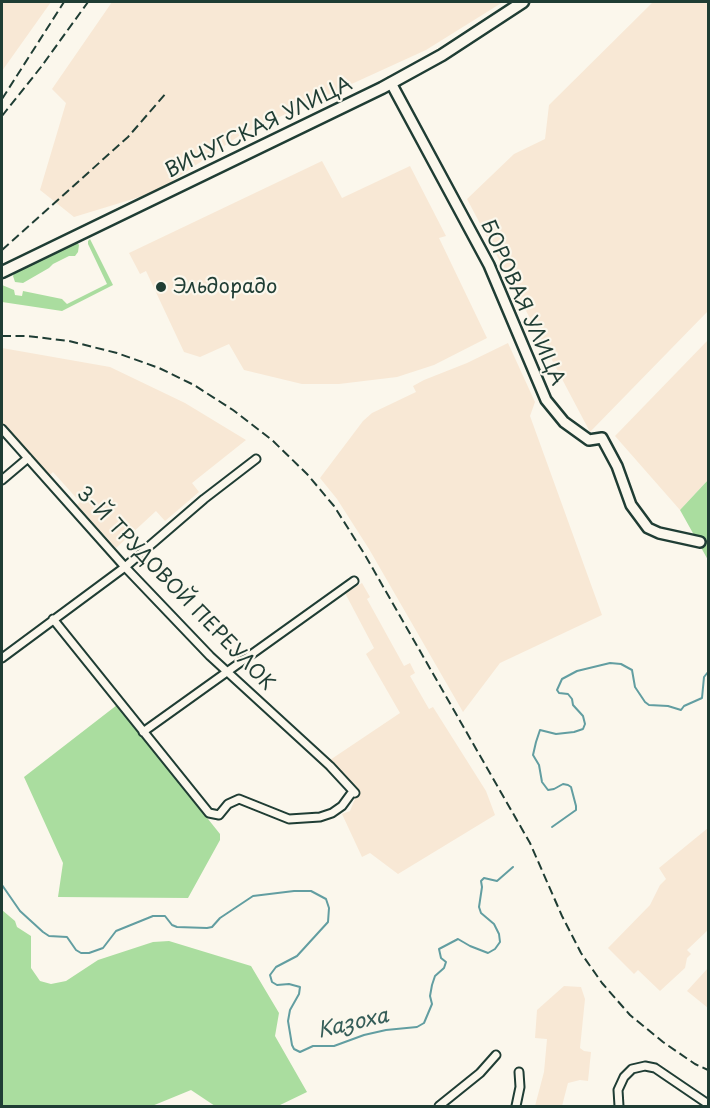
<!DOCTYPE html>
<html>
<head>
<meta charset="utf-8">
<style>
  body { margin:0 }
  #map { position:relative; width:710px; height:1108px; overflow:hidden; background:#fbf7ec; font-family:"Playpen Sans",sans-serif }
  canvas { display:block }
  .frame { position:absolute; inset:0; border:3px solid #1f3d34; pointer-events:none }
</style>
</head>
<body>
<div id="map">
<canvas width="710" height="1108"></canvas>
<div class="frame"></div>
</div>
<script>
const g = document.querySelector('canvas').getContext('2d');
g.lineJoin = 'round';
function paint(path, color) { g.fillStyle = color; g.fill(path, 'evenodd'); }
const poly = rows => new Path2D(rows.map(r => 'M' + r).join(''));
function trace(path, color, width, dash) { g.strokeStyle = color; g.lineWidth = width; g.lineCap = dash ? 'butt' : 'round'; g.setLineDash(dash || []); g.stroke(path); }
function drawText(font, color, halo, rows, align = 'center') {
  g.font = font + ' "Playpen Sans",sans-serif'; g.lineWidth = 4.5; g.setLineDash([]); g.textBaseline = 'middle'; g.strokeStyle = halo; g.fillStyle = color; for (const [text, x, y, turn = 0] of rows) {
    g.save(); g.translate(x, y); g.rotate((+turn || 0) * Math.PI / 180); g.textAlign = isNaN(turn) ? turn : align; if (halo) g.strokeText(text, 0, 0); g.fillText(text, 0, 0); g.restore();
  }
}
const built = poly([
  [2,2,51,2,2,71],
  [112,2,503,2,426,50,242,134,156,192,74,217,40,190,66,103,52,89],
  [653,2,708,2,708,311,590,432,467,199,514,154,545,139,549,105],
  [322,161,342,198,410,166,446,236,439,238,487,338,434,365,397,377,339,384,302,384,244,370,229,344,200,357,184,352,146,271,140,274,129,253],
  [708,340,708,480,680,510,615,436],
  [508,343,535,402,530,416,602,615,500,663,463,712,369,549,337,499,320,478,363,421,372,413,416,392,413,386,424,380,467,363],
  [2,348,110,367,185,403,246,440,192,483,199,492,165,521,156,511,116,548,77,505,80,502,53,472,49,476,2,424],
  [362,583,370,597,367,599,404,666,410,663,415,673,410,676,429,709,433,707,486,791,495,815,398,874,370,853,362,857,342,814,350,811,356,796,330,760,400,713,366,654,374,648,345,593],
  [708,828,708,930,687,950,691,954,687,958,685,968,660,991,638,970,634,974,608,948,650,905,660,885,666,879,659,868],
  [708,968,708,1008,687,991],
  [564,986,581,987,585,999,580,1048,584,1051,591,1052,588,1081,580,1080,568,1083,562,1106,535,1106,544,1072,547,1039,535,1038,537,1010]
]);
const green = poly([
  [90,239,113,285,62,311,2,302,2,285,14,290,15,295,22,296,23,291,62,299,67,304,107,284,88,244,88,241],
  [76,241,79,245,78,252,75,256,69,256,53,264,49,268,23,283,15,282,13,276,15,272],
  [708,480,708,560,680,510],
  [117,705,220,834,220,840,188,898,58,897,63,863,24,777],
  [2,910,15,921,17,927,31,936,31,968,40,981,51,984,66,981,98,960,153,942,169,941,251,966,279,1013,275,1036,307,1092,278,1106,215,1106,191,1090,152,1106,2,1106]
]);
const stream = poly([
  [552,827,576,810,576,806,571,787,568,785,563,784,554,789,548,790,542,782,539,765,533,755,536,742,540,730,556,734,574,732,583,729,585,724,583,716,573,705,572,699,568,694,559,693,557,690,562,679,577,671,610,663,621,664,632,670,635,687,645,702,649,705,668,706,681,710,684,706,702,698,704,677,708,672],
  [2,885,20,911,43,932,49,936,67,937,76,950,81,953,89,953,103,948,116,931,153,916,165,916,172,925,177,927,207,928,212,927,220,918,253,896,294,891,311,891,326,899,329,908,328,922,297,956,276,967,270,975,272,982,277,985,289,984,300,987,299,994,290,1010,288,1021,292,1045,294,1049,300,1052,313,1046,334,1046,364,1035,386,1030,417,1027,424,1023,432,1004,430,996,432,985,435,976,444,968,446,962,441,958,439,949,458,939,470,946,488,953,495,949,500,942,499,934,494,924,481,913,479,907,482,887,481,881,484,878,497,881,513,867]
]);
const minor = poly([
  [2,429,125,567,210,656,330,766,355,793],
  [2,480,28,458],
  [53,619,209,813,219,815,228,804,239,799,289,819,320,817,332,813,342,806,353,791],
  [2,658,125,567,204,499,256,459],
  [143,732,354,581],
  [439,1106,480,1073,496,1055],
  [516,1106,520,1087,519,1072],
  [619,1106,618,1090,624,1077,632,1069,645,1066,655,1068,708,1104]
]);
const tertiary = poly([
  [391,83,489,265,546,400,564,422,589,440,602,438,617,466,631,505,648,528,659,533,700,542]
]);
const secondary = poly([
  [2,272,382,88,442,55,523,2]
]);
const rail = poly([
  [2,99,64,2],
  [2,116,41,67,88,2],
  [2,250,128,137,167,92],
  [2,336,27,336,69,341,117,353,159,368,194,385,233,410,272,440,307,474,334,506,365,555,530,843,562,916,581,953,602,983,630,1015,663,1042,695,1064,708,1070]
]);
const markers = [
  [161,287,6,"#1f3d34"]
];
const streetNames = [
  ["ВИЧУГСКАЯ УЛИЦА",259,128,-26],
  ["БОРОВАЯ УЛИЦА",522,303,66],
  ["3-Й ТРУДОВОЙ ПЕРЕУЛОК",175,589,46]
];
const poiNames = [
  ["Эльдорадо",173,287]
];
const waterNames = [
  ["Казоха",353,1024,-13]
];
paint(built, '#f8e8d5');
paint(green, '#aadd9f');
trace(stream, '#629ea1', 2);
trace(minor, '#1f3d34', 11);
trace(tertiary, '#1f3d34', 14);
trace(secondary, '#1f3d34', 15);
trace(minor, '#fbf7ec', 7);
trace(tertiary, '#fbf7ec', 9);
trace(secondary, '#fbf7ec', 10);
trace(rail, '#1f3d34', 2, [9, 4.5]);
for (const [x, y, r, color] of markers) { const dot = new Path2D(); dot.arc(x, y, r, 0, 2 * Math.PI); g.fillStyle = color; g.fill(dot); trace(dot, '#fbf7ec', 2); }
drawText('20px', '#1f3d34', '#fbf7ec', streetNames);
drawText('20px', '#1f3d34', '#fbf7ec', poiNames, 'left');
drawText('italic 21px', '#355d58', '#fbf7ec', waterNames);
</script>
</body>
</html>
